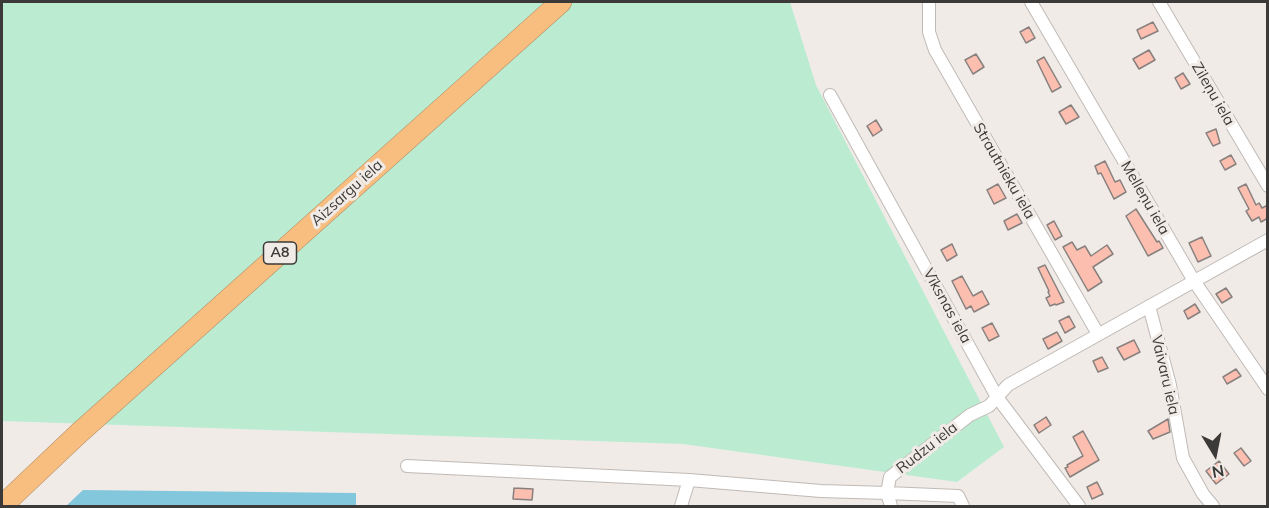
<!DOCTYPE html>
<html>
<head>
<meta charset="utf-8">
<style>
  body { margin:0 }
  #map { position:relative; width:1269px; height:508px; overflow:hidden; background:#f1ebe7; font-family:Mulish,sans-serif }
  canvas { display:block }
  .frame { position:absolute; inset:0; border:3px solid #3c3a38; pointer-events:none }
  .north { position:absolute; left:1185px; top:424px; width:60px; height:60px; -webkit-text-stroke:4px #f1ebe7; paint-order:stroke; rotate:170deg; font-size:16px; font-weight:700; line-height:24px; text-align:center; color:#3c3a38 }
  .north::after { content:''; display:block; margin:auto; width:21px; height:27px; background:#3c3a38; clip-path:polygon(50% 0,100% 100%,50% 72%,0 100%) }
</style>
</head>
<body>
<div id="map">
<canvas width="1269" height="508"></canvas>
<div class="frame"></div>
<div class="north">N</div>
</div>
<script>
const g = document.querySelector('canvas').getContext('2d');
g.lineJoin = 'round';
function paint(path, color) { g.fillStyle = color; g.fill(path, 'evenodd'); }
const poly = rows => new Path2D(rows.map(r => 'M' + r).join(''));
function trace(path, color, width, dash) { g.strokeStyle = color; g.lineWidth = width; g.lineCap = dash ? 'butt' : 'round'; g.setLineDash(dash || []); g.stroke(path); }
function drawText(font, color, halo, rows, align = 'center') {
  g.font = font + ' Mulish,sans-serif'; g.lineWidth = 6; g.setLineDash([]); g.textBaseline = 'middle'; g.strokeStyle = halo; g.fillStyle = color; for (const [text, x, y, turn = 0] of rows) {
    g.save(); g.translate(x, y); g.rotate((+turn || 0) * Math.PI / 180); g.textAlign = isNaN(turn) ? turn : align; if (halo) g.strokeText(text, 0, 0); g.fillText(text, 0, 0); g.restore();
  }
}
const green = poly([
  [2,2,790,2,816,85,1004,447,957,482,683,444,2,421]
]);
const water = poly([
  [83,490,356,493,356,506,66,506]
]);
const building = poly([
  [1153,22,1158,31,1141,39,1137,30,1153,22],
  [1029,27,1035,38,1026,43,1020,32,1029,27],
  [1149,50,1155,60,1139,69,1133,59,1149,50],
  [976,54,984,67,973,74,965,60,976,54],
  [1044,57,1061,87,1052,92,1037,61,1044,57],
  [1183,73,1190,84,1181,89,1175,78,1183,73],
  [1071,105,1079,117,1066,124,1059,112,1071,105],
  [876,120,882,130,873,136,867,126,876,120],
  [1216,129,1220,143,1213,146,1206,133,1216,129],
  [1231,155,1236,164,1225,170,1220,161,1231,155],
  [1105,161,1115,182,1120,180,1126,192,1114,199,1101,173,1098,174,1095,166,1105,161],
  [998,184,1006,198,994,204,987,190,998,184],
  [1246,184,1256,205,1259,203,1262,208,1268,205,1268,218,1261,222,1259,217,1252,221,1246,211,1249,209,1238,188,1246,184],
  [1136,209,1157,242,1159,241,1163,248,1148,256,1126,216,1136,209],
  [1017,214,1022,223,1008,230,1004,221,1017,214],
  [1054,221,1062,236,1055,240,1047,225,1054,221],
  [1202,237,1211,256,1198,262,1189,243,1202,237],
  [1072,242,1077,250,1085,246,1091,256,1107,245,1113,254,1093,267,1102,282,1088,291,1063,247,1072,242],
  [952,244,957,255,947,261,941,250,952,244],
  [1045,265,1064,302,1056,305,1055,304,1050,306,1046,298,1050,296,1048,292,1049,291,1038,268,1045,265],
  [962,276,973,296,982,291,989,304,974,312,971,306,966,309,952,281,962,276],
  [1226,288,1232,297,1222,303,1216,294,1226,288],
  [1195,304,1200,312,1188,319,1184,311,1195,304],
  [1069,316,1075,327,1065,333,1059,321,1069,316],
  [992,323,999,336,989,341,982,328,992,323],
  [1057,332,1062,341,1048,349,1043,339,1057,332],
  [1134,340,1140,352,1124,360,1117,348,1134,340],
  [1102,357,1108,368,1098,372,1093,361,1102,357],
  [1236,369,1241,376,1227,384,1223,377,1236,369],
  [1046,417,1051,425,1039,433,1034,425,1046,417],
  [1168,419,1170,432,1153,439,1148,431,1168,419],
  [1083,431,1099,460,1070,477,1065,468,1068,467,1067,465,1083,456,1073,437,1083,431],
  [1241,448,1251,461,1244,466,1234,453,1241,448],
  [1219,461,1229,474,1216,484,1206,471,1219,461],
  [1097,482,1103,494,1092,499,1087,487,1097,482],
  [514,488,533,489,532,500,513,499,514,488]
]);
const street = poly([
  [929,2,929,32,935,50,1098,334],
  [1031,2,1194,281,1268,389],
  [1159,2,1268,186],
  [830,95,997,397,1079,506],
  [1149,306,1170,385,1183,458,1203,494,1213,506],
  [407,466,689,480,821,491,887,493,890,477,970,415,989,406,1008,385,1268,240],
  [681,506,689,480],
  [891,506,887,493,958,496,963,506]
]);
const highway = poly([
  [2,506,78,434,561,2]
]);
const shields = [
  [280,253,33]
];
const shieldNames = [
  ["A8",280,253]
];
const streetNames = [
  ["Zileņu iela",1213,94,60],
  ["Strautnieku iela",1004,171,60],
  ["Aizsargu iela",347,193,-42],
  ["Melleņu iela",1145,198,60],
  ["Vīksnas iela",947,306,61],
  ["Vaivaru iela",1165,375,77],
  ["Rudzu iela",927,448,-38]
];
paint(green, '#bbecd2');
paint(water, '#83c7dc');
paint(building, '#fbbeaf');
trace(building, '#87807e', 1.5);
trace(street, '#c0bab6', 14);
trace(highway, '#b69067', 22);
trace(street, '#fff', 12);
trace(highway, '#f7be80', 21);
for (const [x, y, w] of shields) { const box = new Path2D(); box.roundRect(x - w / 2, y - 11, w, 22, 4.5); g.fillStyle = '#f1ebe7'; g.fill(box); trace(box, '#3c3a38', 1.5); }
drawText('bold 14px', '#3c3a38', null, shieldNames);
drawText('15px', '#3c3a38', '#f1ebe7', streetNames);
</script>
</body>
</html>
